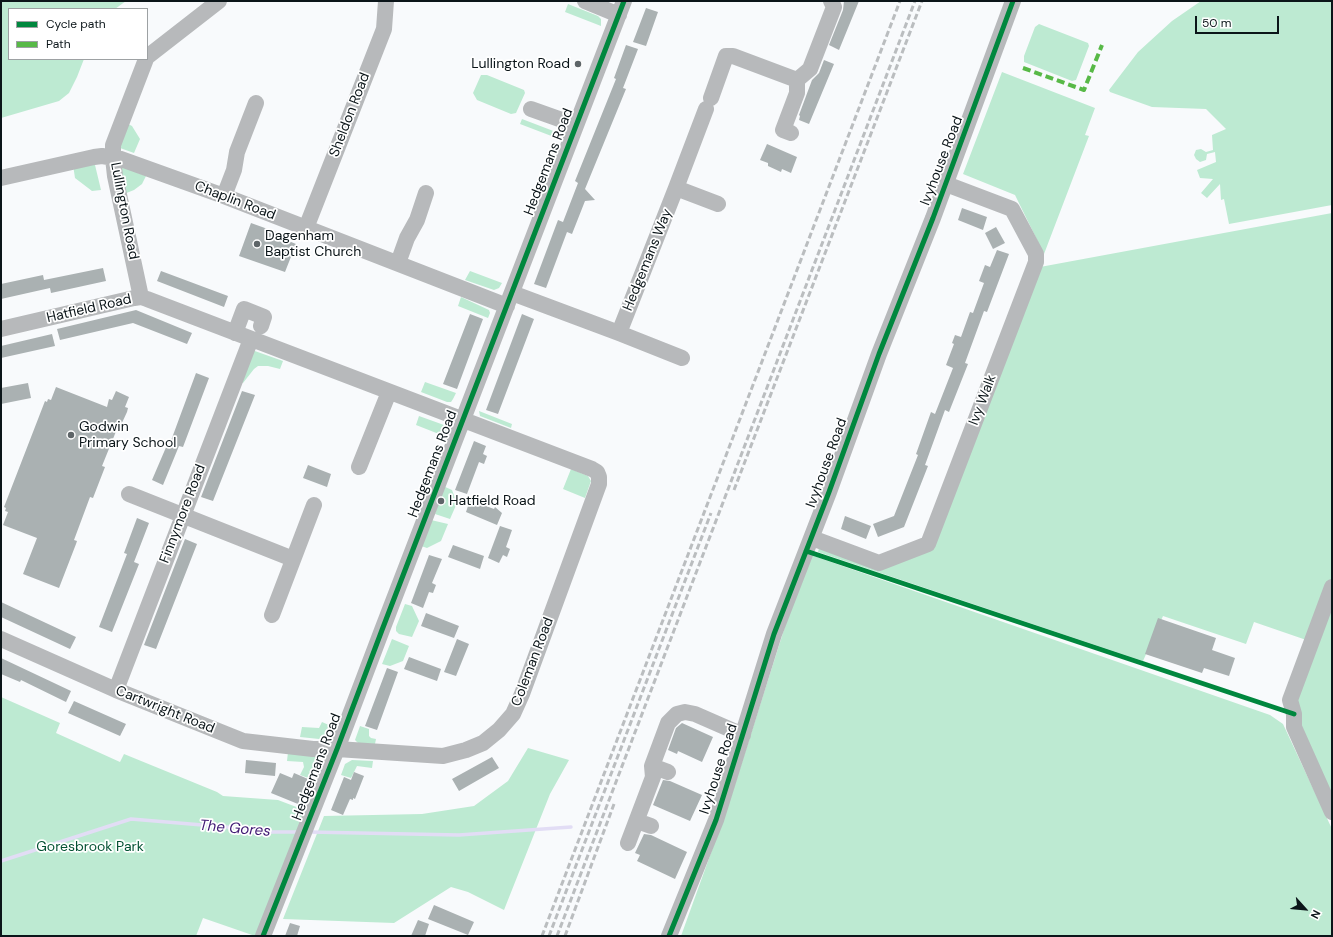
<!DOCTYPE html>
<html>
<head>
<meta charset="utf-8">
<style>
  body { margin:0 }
  #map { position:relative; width:1333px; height:937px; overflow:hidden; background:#f8fafc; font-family:"DM Sans",sans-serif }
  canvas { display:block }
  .frame { position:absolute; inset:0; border:2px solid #0b1519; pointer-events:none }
  .legend { position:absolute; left:8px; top:8px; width:140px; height:52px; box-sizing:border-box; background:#fff; border:1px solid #9da1a3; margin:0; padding:5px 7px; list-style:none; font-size:12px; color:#0b1519 }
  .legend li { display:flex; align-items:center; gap:8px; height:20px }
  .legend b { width:20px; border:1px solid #9da1a3 }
  .north { position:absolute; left:1285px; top:889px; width:40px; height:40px; -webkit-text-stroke:3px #fff; paint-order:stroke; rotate:117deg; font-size:11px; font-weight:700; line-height:16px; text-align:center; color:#0b1519 }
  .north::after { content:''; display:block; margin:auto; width:14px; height:18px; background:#0b1519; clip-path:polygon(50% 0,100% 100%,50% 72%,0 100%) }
  .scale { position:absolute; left:1195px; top:16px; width:84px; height:18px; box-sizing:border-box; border:2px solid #0b1519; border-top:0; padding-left:5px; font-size:12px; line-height:14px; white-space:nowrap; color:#0b1519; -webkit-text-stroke:3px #fff; paint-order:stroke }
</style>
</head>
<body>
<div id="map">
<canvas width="1333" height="937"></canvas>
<div class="frame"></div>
<ul class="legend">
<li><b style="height:5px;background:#00873e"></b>Cycle path</li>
<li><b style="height:5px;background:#58b947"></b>Path</li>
</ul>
<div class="north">N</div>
<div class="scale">50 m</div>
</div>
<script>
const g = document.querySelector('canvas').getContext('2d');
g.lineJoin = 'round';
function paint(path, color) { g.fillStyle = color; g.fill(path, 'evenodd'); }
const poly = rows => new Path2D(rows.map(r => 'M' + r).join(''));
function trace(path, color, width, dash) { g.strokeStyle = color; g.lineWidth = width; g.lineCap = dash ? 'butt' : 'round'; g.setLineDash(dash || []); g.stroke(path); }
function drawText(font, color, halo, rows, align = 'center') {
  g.font = font + ' "DM Sans",sans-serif'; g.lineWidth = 3.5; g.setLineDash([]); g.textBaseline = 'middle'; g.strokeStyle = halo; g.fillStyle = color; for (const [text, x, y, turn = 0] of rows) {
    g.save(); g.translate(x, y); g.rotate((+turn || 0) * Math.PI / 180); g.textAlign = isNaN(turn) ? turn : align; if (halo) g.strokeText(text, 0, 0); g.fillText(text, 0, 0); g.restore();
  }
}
const green = poly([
  [1,1,126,1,115,9,9,9,9,59,84,59,77,77,69,93,59,101,1,118],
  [1201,1,1332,1,1332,205,1229,224,1224,199,1221,200,1220,184,1207,198,1201,193,1213,179,1200,178,1197,170,1216,162,1215,152,1207,154,1206,160,1200,162,1196,159,1194,155,1196,150,1201,149,1206,152,1213,150,1212,135,1226,129,1206,109,1152,107,1110,92,1109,90,1138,52,1172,21],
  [568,4,598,16,601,19,601,26,565,12],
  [1039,24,1088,43,1089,46,1076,80,1072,81,1024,62,1024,56,1035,27],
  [1002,72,1095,108,1085,135,1089,136,1044,254,1015,195,963,174],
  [481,75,487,75,524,90,525,93,516,113,511,114,477,100,473,93],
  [522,119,556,132,554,137,520,124],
  [124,122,132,126,140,139,134,153,120,148],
  [93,162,95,165,101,190,92,191,75,178,73,165],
  [122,167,146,176,142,184,134,190,124,194,120,169],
  [1332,213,1332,597,1315,643,1254,622,1246,644,1163,616,1143,661,818,552,819,548,876,568,930,550,1040,267],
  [470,271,502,283,499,288,494,290,465,280],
  [461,297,489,310,490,313,488,318,458,306],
  [252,350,283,361,280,369,268,366,258,366,254,369,243,383,237,381],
  [425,382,456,393,453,399,451,402,447,402,421,392],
  [479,411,512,424,511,428,480,416],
  [419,416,444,425,446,430,444,436,416,425],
  [571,469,588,476,591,481,585,498,563,489],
  [443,486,452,490,457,503,450,519,435,514],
  [431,520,448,524,441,541,427,548,421,546],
  [808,554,1270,715,1283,724,1332,829,1332,936,681,936,729,803],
  [1332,599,1332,801,1293,704],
  [405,604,412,606,419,621,412,637,399,634,396,631,396,627],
  [392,639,409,646,403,661,390,666,382,664],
  [1,697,60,723,56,733,120,762,124,754,217,792,223,796,278,800,307,811,259,936,255,936,203,918,196,936,1,936],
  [322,722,331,726,325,739,319,739,300,737,302,727,319,728],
  [360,726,369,729,369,736,371,738,376,739,375,744,358,743,355,740],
  [528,748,569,760,550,794,504,910,468,892,451,887,394,923,283,919,324,816,422,814,474,806,508,781],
  [288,752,315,756,318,757,311,779,300,775,304,767,303,762,287,761],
  [352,760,373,761,372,768,357,766,351,778,341,775,345,764]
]);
const stream = poly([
  [309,832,459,835,571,827],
  [1,861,131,819,238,828,253,832,299,832]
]);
const building = poly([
  [844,1,859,1,839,50,829,45,843,10],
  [646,8,658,12,646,46,633,42],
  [626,45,638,49,623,88,626,89,585,189,595,200,585,201,572,234,567,232,546,288,534,284,558,220,563,222,578,183,575,181,616,79,614,78],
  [824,60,834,64,809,124,799,120,800,116,799,115,812,80,819,73],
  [767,144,797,157,791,173,782,169,781,172,768,166,768,163,760,160],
  [962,208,987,217,983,230,958,220],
  [251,223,276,232,274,235,296,244,285,272,239,256],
  [996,227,1005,243,993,249,985,233],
  [997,250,1009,254,987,312,984,311,965,363,968,364,949,412,945,410,925,465,928,466,904,527,878,537,873,524,894,516,918,455,916,454,931,412,935,414,953,368,946,365,954,344,952,343,955,335,961,337,970,312,973,313,984,283,979,281,985,265,990,267],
  [103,268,106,281,51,293,50,288,1,299,1,284,43,275,44,280],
  [161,271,228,296,224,307,157,281],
  [136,310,192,333,187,344,133,323,60,340,57,329],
  [470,314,483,319,457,389,443,384],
  [522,314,534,319,498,414,486,410],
  [52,334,55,346,1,358,1,346],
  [196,373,209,378,183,447,179,446,163,485,152,480,167,445,169,446],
  [28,383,31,398,1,404,1,388],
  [56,387,107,407,109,399,112,400,116,391,129,397,125,407,128,408,127,412,121,425,119,424,102,466,105,467,93,498,90,497,74,540,77,541,76,544,59,588,23,574,37,538,3,525,8,512,5,511,6,508,4,507,45,401,47,402,48,399,51,400],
  [242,391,255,395,213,501,201,497],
  [474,441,486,446,483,454,487,456,484,464,479,462,467,494,455,490],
  [308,465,331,474,327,487,303,478],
  [470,500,494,509,495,507,502,513,497,525,466,512],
  [845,516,871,526,866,539,841,529],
  [137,518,149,523,134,562,139,564,112,632,99,627,127,554,124,553],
  [500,526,512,530,506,547,510,549,507,557,503,555,499,563,488,558],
  [185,539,197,544,156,649,144,645],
  [453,545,484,556,480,569,448,557],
  [429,555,442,559,432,583,436,585,433,593,429,592,423,608,411,603],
  [1,602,76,637,70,649,1,617],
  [426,613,459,626,454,638,421,626],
  [1158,618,1216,638,1212,650,1235,658,1229,676,1204,668,1202,673,1145,654],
  [457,639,469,644,456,676,444,672],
  [409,657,441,669,437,681,404,669],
  [1,658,71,691,66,702,21,680,20,682,1,674],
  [387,668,398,672,377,730,365,726],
  [74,701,126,724,120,736,68,713],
  [682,723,713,737,702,762,678,751,677,754,668,750,676,728],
  [492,757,499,768,459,791,452,779],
  [246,760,276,763,275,776,245,773],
  [354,772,364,776,355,799,353,798,353,800,350,799,343,815,331,810,344,777,351,780],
  [280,773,292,778,294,773,308,779,298,804,271,793],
  [663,780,670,781,702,795,690,821,653,805],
  [644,834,651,835,687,852,675,879,637,861,640,855,635,853],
  [434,905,474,922,468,935,428,919],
  [418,920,429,924,425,936,411,936],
  [290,923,300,926,297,936,285,936]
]);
const minor = poly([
  [585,1,619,15],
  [147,57,219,1],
  [711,98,726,56,733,56,797,80,810,69,834,7,831,1],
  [531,109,576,125],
  [791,133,783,130,797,93,797,80],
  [1,178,94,157,102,156,121,159,224,196,507,306],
  [676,188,718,204],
  [224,196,234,170,237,152,256,103],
  [306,228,384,29,386,1],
  [398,263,407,238,417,220,426,193],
  [512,293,619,333,682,358],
  [141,297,115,176,113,158,113,145,146,59],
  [1,329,134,298,141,297,147,299,592,469,597,472,599,477,599,484,522,694,513,714,499,730,483,743,466,750,443,756,337,749,313,749,243,741,116,690,1,639],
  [235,333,244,309,264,317,261,326],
  [619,333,676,188,706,109],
  [359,467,389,392],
  [129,494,293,559],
  [812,538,879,563,928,544,1036,262,1036,254,1012,209,946,184],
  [1332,587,1290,700,1294,714,1294,727,1332,812],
  [272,615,314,505],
  [116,690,251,339],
  [668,772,652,766,668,723,677,714,685,712,695,714,743,735],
  [637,821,651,826],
  [628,843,653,777,652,766],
  [263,936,337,749,382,630,624,1],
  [669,936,716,820,774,634,829,492,879,354,933,218,1013,1]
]);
const rail = poly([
  [734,490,922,1],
  [542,936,900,1],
  [549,936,711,513],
  [557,936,915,1],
  [565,936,614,804]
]);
const quiet = poly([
  [1023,68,1084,90,1102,45]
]);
const cycleway = poly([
  [806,551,1294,714],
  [263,936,337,749,382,630,624,1],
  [669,936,716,820,774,634,829,492,879,354,933,218,1013,1]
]);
const markers = [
  [578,64,4,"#5e6568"],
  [257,244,4,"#5e6568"],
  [71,435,4,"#5e6568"],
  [441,501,4,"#5e6568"]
];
const poiNames = [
  ["Lullington Road",570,64,"right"],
  ["Dagenham",265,236],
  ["Baptist Church",265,252],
  ["Godwin",79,427],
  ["Primary School",79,443],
  ["Hatfield Road",449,501]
];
const streetNames = [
  ["Sheldon Road",350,115,-69],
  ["Ivyhouse Road",942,161,-69],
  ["Hedgemans Road",549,162,-69],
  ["Chaplin Road",235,201,21],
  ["Lullington Road",124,211,79],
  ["Hedgemans Way",648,260,-68],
  ["Hatfield Road",89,309,-13],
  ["Ivy Walk",983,400,-69],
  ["Ivyhouse Road",827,463,-70],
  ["Hedgemans Road",433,464,-69],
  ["Finnymore Road",183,514,-69],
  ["Coleman Road",533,662,-69],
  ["Cartwright Road",165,710,22],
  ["Hedgemans Road",317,767,-69],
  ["Ivyhouse Road",719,769,-72]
];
const parkNames = [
  ["Goresbrook Park",90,847]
];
const waterNames = [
  ["The Gores",235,829,5]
];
paint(green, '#bdead2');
trace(stream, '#e2ddf5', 3.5);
paint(building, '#aab1b2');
trace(minor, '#b7b9bb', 16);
trace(rail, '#babdbf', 3, [6, 3]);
trace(quiet, '#58b947', 4, [8, 4]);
trace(cycleway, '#00873e', 5);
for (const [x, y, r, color] of markers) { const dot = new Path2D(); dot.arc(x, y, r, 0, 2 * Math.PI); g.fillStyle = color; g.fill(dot); trace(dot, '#fff', 1.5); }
drawText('14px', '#0b1519', '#fff', poiNames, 'left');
drawText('14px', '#0b1519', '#fff', streetNames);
drawText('14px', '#035132', '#fff', parkNames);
drawText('italic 15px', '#3f1873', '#fff', waterNames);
</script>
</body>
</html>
